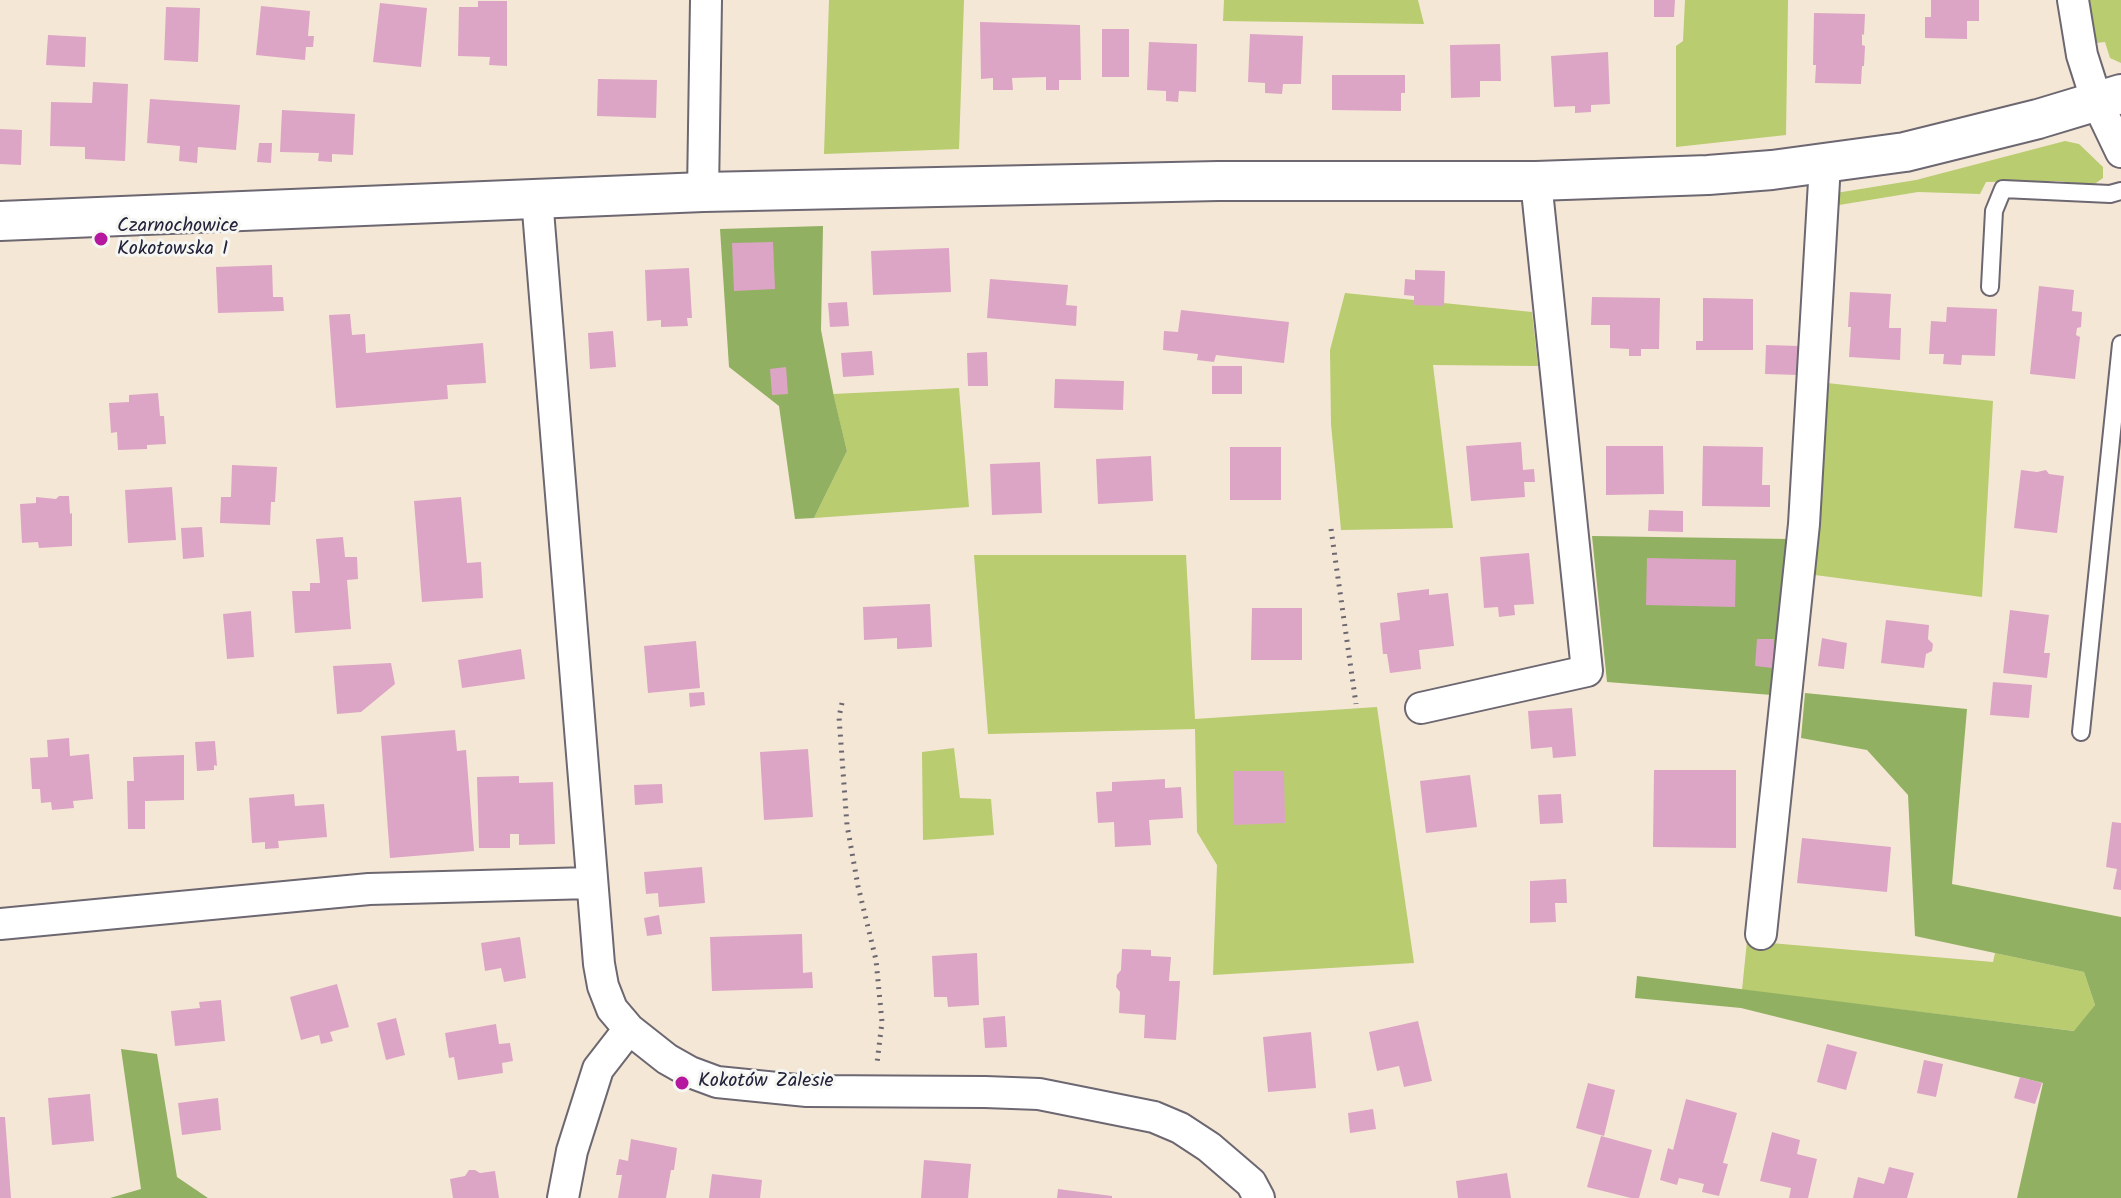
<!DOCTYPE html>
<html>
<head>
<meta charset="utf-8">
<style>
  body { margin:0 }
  canvas { display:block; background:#f4e7d5 }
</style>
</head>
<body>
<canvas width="2121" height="1198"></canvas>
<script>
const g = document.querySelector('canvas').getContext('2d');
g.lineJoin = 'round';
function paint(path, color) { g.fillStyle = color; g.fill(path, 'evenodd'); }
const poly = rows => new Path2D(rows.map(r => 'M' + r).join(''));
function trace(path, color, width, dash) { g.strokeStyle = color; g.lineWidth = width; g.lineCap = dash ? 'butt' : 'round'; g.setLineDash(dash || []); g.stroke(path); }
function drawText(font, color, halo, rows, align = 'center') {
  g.font = font + ' Kalam,sans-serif'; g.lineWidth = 6; g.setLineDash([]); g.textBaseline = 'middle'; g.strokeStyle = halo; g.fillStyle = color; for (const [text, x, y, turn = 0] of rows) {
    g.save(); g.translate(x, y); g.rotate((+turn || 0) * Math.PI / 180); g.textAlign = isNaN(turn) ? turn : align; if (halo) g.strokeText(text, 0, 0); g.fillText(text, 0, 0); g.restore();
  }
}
const green = poly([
  [829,0,964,0,959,149,824,154],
  [1224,0,1418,0,1424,24,1223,21],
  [1685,0,1788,0,1786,135,1676,147,1676,46,1683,41],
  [2089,0,2121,0,2121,63,2110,58,2105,42,2096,43],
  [2065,141,2079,144,2103,167,2103,178,2093,185,2058,181,1986,182,1980,194,1918,192,1833,206,1836,193,1916,180],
  [1345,293,1532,312,1538,366,1433,365,1453,528,1341,530,1331,424,1330,350],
  [1827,383,1993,401,1982,597,1815,575],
  [959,388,969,507,814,518,847,451,833,394],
  [974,555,1186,555,1195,719,1377,707,1414,963,1213,975,1217,865,1197,832,1195,729,988,734],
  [954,748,960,798,991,799,994,835,923,840,922,752],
  [1747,941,1993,962,1995,953,2084,972,2095,1005,2075,1031,1742,990]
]);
const forest = poly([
  [823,226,821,330,834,397,847,451,814,518,795,519,779,406,729,367,720,229],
  [1592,536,1789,539,1772,695,1607,682],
  [1805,693,1967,709,1952,884,2121,917,2121,1198,2017,1198,2043,1083,1741,1008,1635,998,1637,976,2074,1031,2095,1005,2084,972,1915,936,1908,795,1867,750,1801,738],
  [121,1049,157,1054,177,1177,208,1198,110,1198,141,1189]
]);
const building = poly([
  [1654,0,1675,0,1674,17,1654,17],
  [1931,0,1979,0,1979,21,1967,21,1967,39,1925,38,1925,17,1931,17],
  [478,1,507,1,507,66,489,65,490,57,458,56,459,7,478,7],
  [380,3,427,8,421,67,373,62],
  [261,6,310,11,308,36,314,36,313,47,306,47,305,60,256,55],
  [166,7,200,8,198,62,164,60],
  [1814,13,1865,14,1864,35,1862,34,1862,45,1865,46,1864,66,1862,66,1861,84,1815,83,1816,65,1813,65],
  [980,22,1080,25,1081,80,1059,80,1059,90,1046,90,1046,77,1012,78,1013,90,993,90,993,78,981,79],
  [1102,29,1129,29,1129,77,1102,77],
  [1250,34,1303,36,1301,84,1283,84,1282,94,1265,93,1265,83,1248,82],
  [48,35,86,37,85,67,46,65],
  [1149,42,1197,44,1196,92,1179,91,1178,102,1166,101,1166,91,1147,90],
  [1500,44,1501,81,1480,81,1480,97,1451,98,1450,45],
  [1608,52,1610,104,1591,105,1591,112,1575,113,1575,106,1554,107,1551,56],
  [1332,75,1405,75,1405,93,1401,93,1401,111,1332,110],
  [598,79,657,80,656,118,597,116],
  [93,82,128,84,125,161,85,159,85,147,50,146,51,102,92,103],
  [150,99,240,105,236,150,198,147,197,163,179,161,180,146,147,143],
  [282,110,355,114,353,155,332,154,332,162,318,161,319,153,280,152],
  [0,129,22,130,21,165,0,164],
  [259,143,272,143,271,163,257,162],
  [773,242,775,289,734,291,732,243],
  [949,248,951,292,873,295,871,251],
  [272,265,273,297,283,297,284,311,218,313,216,267],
  [689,268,692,318,687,318,688,326,661,327,661,320,647,321,645,270],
  [1415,270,1445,271,1444,306,1414,305,1414,296,1404,295,1405,279,1415,280],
  [990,279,1068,285,1066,305,1077,306,1076,326,987,318],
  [2039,286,2074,290,2072,311,2082,312,2081,327,2077,328,2076,335,2080,337,2075,379,2030,374],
  [1850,292,1891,294,1889,328,1901,328,1900,360,1849,357,1851,327,1848,327],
  [1592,297,1660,298,1659,349,1641,349,1641,356,1629,356,1629,349,1610,348,1610,325,1591,325],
  [1703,298,1753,299,1753,350,1696,350,1696,341,1703,341],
  [847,302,849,326,830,327,828,303],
  [1947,307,1997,309,1995,356,1962,355,1961,365,1943,364,1944,354,1929,354,1931,321,1946,322],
  [1181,310,1289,322,1284,363,1216,355,1214,362,1197,360,1198,354,1163,350,1164,331,1178,332],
  [350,314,352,335,365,334,366,353,483,343,486,383,447,385,448,399,336,408,329,315],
  [613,331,616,367,590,369,588,333],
  [1766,345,1800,346,1799,375,1765,374],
  [872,351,874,375,843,377,841,353],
  [987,352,988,386,968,386,967,353],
  [1212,366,1242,366,1242,394,1212,394],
  [786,367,788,394,772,395,770,369],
  [1055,379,1124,381,1123,410,1054,408],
  [158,393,160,416,164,416,166,444,147,445,147,449,118,450,117,432,111,433,109,403,129,402,129,395],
  [1521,442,1523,470,1534,469,1535,482,1524,482,1525,497,1471,501,1466,446],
  [1606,446,1663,446,1664,494,1606,495],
  [1703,446,1763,447,1762,485,1770,485,1770,507,1702,506],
  [1230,447,1281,447,1281,500,1230,500],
  [1151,456,1153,501,1098,504,1096,459],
  [1040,462,1042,513,992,515,990,464],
  [232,465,277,467,275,502,271,502,270,525,220,523,221,497,231,497],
  [2021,470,2037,472,2046,470,2049,474,2064,476,2057,533,2014,528],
  [172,487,176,540,128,543,125,490],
  [59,496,69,496,70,514,72,513,72,546,39,548,38,542,22,543,20,504,36,503,36,497,56,499],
  [461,497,467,563,481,562,483,598,422,602,414,501],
  [1649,510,1683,511,1683,532,1648,531],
  [202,527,204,557,183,559,181,528],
  [343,537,345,557,357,557,358,579,347,580,351,629,295,633,292,591,310,591,310,583,320,583,316,539],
  [1529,553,1534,604,1514,605,1515,615,1499,617,1498,607,1484,608,1480,557],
  [1647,558,1736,560,1735,607,1646,605],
  [1429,589,1429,595,1448,593,1454,646,1419,650,1421,669,1390,673,1387,654,1383,654,1380,623,1400,620,1397,593],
  [930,604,932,647,897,649,897,638,864,640,863,607],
  [1252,608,1302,608,1302,660,1251,660],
  [2010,610,2049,615,2044,653,2050,653,2047,678,2003,673],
  [251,611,254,657,227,659,223,614],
  [1886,620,1929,625,1928,639,1933,644,1932,651,1926,654,1924,668,1881,663],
  [1822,638,1847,643,1844,669,1818,666],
  [1757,639,1774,639,1773,668,1755,666],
  [696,641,700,688,648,693,644,646],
  [521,649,525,679,462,688,458,660],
  [391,663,395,684,361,712,337,714,333,666],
  [1993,682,2032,685,2029,718,1990,715],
  [704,692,705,705,690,707,689,693],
  [1572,708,1576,756,1553,758,1552,747,1531,749,1528,711],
  [455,730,457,751,466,750,474,851,390,858,381,736],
  [69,738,70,756,89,754,93,799,73,801,74,808,52,810,51,802,41,803,40,789,32,789,30,758,48,757,47,740],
  [215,741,217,766,214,765,214,770,197,771,195,742],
  [808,749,813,817,764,820,760,752],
  [184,755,184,800,145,801,145,829,128,829,127,781,134,781,133,757],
  [1654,770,1736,770,1736,848,1653,847],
  [1233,771,1284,771,1285,823,1234,825],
  [1470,775,1477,827,1426,833,1420,781],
  [519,776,519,783,553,782,555,844,519,845,519,834,510,834,510,848,479,848,477,777],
  [1165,779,1165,788,1181,787,1183,818,1149,820,1151,845,1115,847,1114,822,1098,823,1096,792,1112,791,1112,782],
  [662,784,663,803,635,805,634,785],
  [294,794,295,806,324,804,327,837,278,841,279,848,265,849,265,842,252,843,249,798],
  [1561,794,1563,823,1540,824,1538,795],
  [2112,822,2121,823,2121,890,2113,889,2117,869,2106,867],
  [1802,838,1891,847,1887,892,1797,883],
  [702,867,705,903,659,907,658,893,646,894,644,872],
  [1566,879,1567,903,1555,903,1556,922,1530,923,1530,881],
  [659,915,662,934,647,936,644,918],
  [802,934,803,973,812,972,813,988,712,991,710,937],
  [520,937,526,978,504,982,501,968,485,971,481,943],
  [1122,949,1151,950,1151,956,1171,957,1169,981,1180,981,1176,1040,1144,1038,1145,1015,1119,1013,1120,992,1116,987,1117,975,1121,970],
  [977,953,979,1005,948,1007,947,997,934,997,932,956],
  [337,984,349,1027,330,1032,333,1041,321,1044,319,1035,301,1040,290,997],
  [221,1000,225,1041,175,1046,171,1011,200,1008,199,1002],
  [1005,1016,1007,1047,985,1048,983,1018],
  [396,1018,405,1055,386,1060,377,1023],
  [1418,1021,1432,1081,1404,1087,1399,1066,1377,1071,1369,1032],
  [496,1024,499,1044,510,1043,513,1061,502,1063,503,1073,458,1080,454,1057,449,1058,445,1033],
  [1311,1032,1316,1088,1268,1092,1263,1037],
  [1827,1044,1857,1052,1846,1090,1817,1082],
  [1924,1060,1943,1064,1936,1097,1917,1093],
  [2020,1077,2042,1083,2035,1104,2014,1098],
  [1588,1083,1615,1090,1604,1136,1576,1128],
  [90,1094,94,1141,52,1145,48,1098],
  [218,1098,221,1130,182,1135,178,1103],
  [1686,1099,1737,1113,1723,1163,1728,1164,1719,1196,1702,1192,1704,1184,1692,1181,1679,1178,1677,1185,1660,1180,1668,1148,1673,1150],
  [1373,1109,1376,1129,1350,1133,1348,1113],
  [0,1117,5,1117,11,1198,0,1198],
  [1772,1132,1800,1140,1797,1154,1817,1159,1808,1198,1789,1198,1791,1188,1760,1181],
  [1601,1136,1652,1150,1639,1198,1631,1198,1587,1187],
  [631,1139,677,1148,674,1170,671,1170,666,1198,618,1198,622,1175,616,1175,619,1159,628,1161],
  [924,1160,971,1164,968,1198,921,1198],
  [1889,1167,1914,1173,1907,1198,1853,1198,1858,1177,1884,1184],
  [469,1170,475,1170,480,1173,495,1171,499,1198,453,1198,450,1179,465,1176],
  [1507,1173,1511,1198,1458,1198,1456,1181],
  [712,1174,762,1180,760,1198,709,1198],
  [1058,1189,1112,1196,1112,1198,1057,1198]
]);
const path = poly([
  [1331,529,1356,704],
  [842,703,839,717,847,825,858,886,876,960,882,1022,877,1063]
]);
const service = poly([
  [1990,287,1994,211,2003,189,2110,194,2121,191],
  [2081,732,2121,344]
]);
const minor = poly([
  [2073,0,2082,55,2097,102,2121,152],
  [703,192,706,0],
  [537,198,599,964,603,986,612,1009,629,1029,667,1059,690,1072,717,1082,807,1091,985,1092,1039,1094,1154,1117,1180,1128,1209,1147,1251,1183,1259,1198],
  [1421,708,1587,671,1536,181],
  [0,924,369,889,591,883],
  [1761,934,1804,524,1825,164],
  [563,1198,572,1151,598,1069,629,1029]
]);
const tertiary = poly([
  [0,221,703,192,1218,181,1536,181,1708,175,1772,170,1905,152,2038,119,2121,94]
]);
const markers = [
  [101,239,8,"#b5179e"],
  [682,1083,8,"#b5179e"]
];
const poiNames = [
  ["Czarnochowice",117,228],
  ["Kokotowska I",117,251],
  ["Kokotów Zalesie",698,1083]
];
paint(green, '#b9cc70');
paint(forest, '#92b062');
paint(building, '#dda5c5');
trace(service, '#6c6771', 20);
trace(minor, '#6c6771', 34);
trace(tertiary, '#6c6771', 42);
trace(path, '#6c6771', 5, [2, 6]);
trace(service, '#fff', 16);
trace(minor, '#fff', 30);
trace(tertiary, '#fff', 38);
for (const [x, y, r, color] of markers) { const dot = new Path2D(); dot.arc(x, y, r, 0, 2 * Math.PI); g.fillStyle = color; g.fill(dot); trace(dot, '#f6f6f2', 3); }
drawText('20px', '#22223b', '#f6f6f2', poiNames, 'left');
</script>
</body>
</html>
